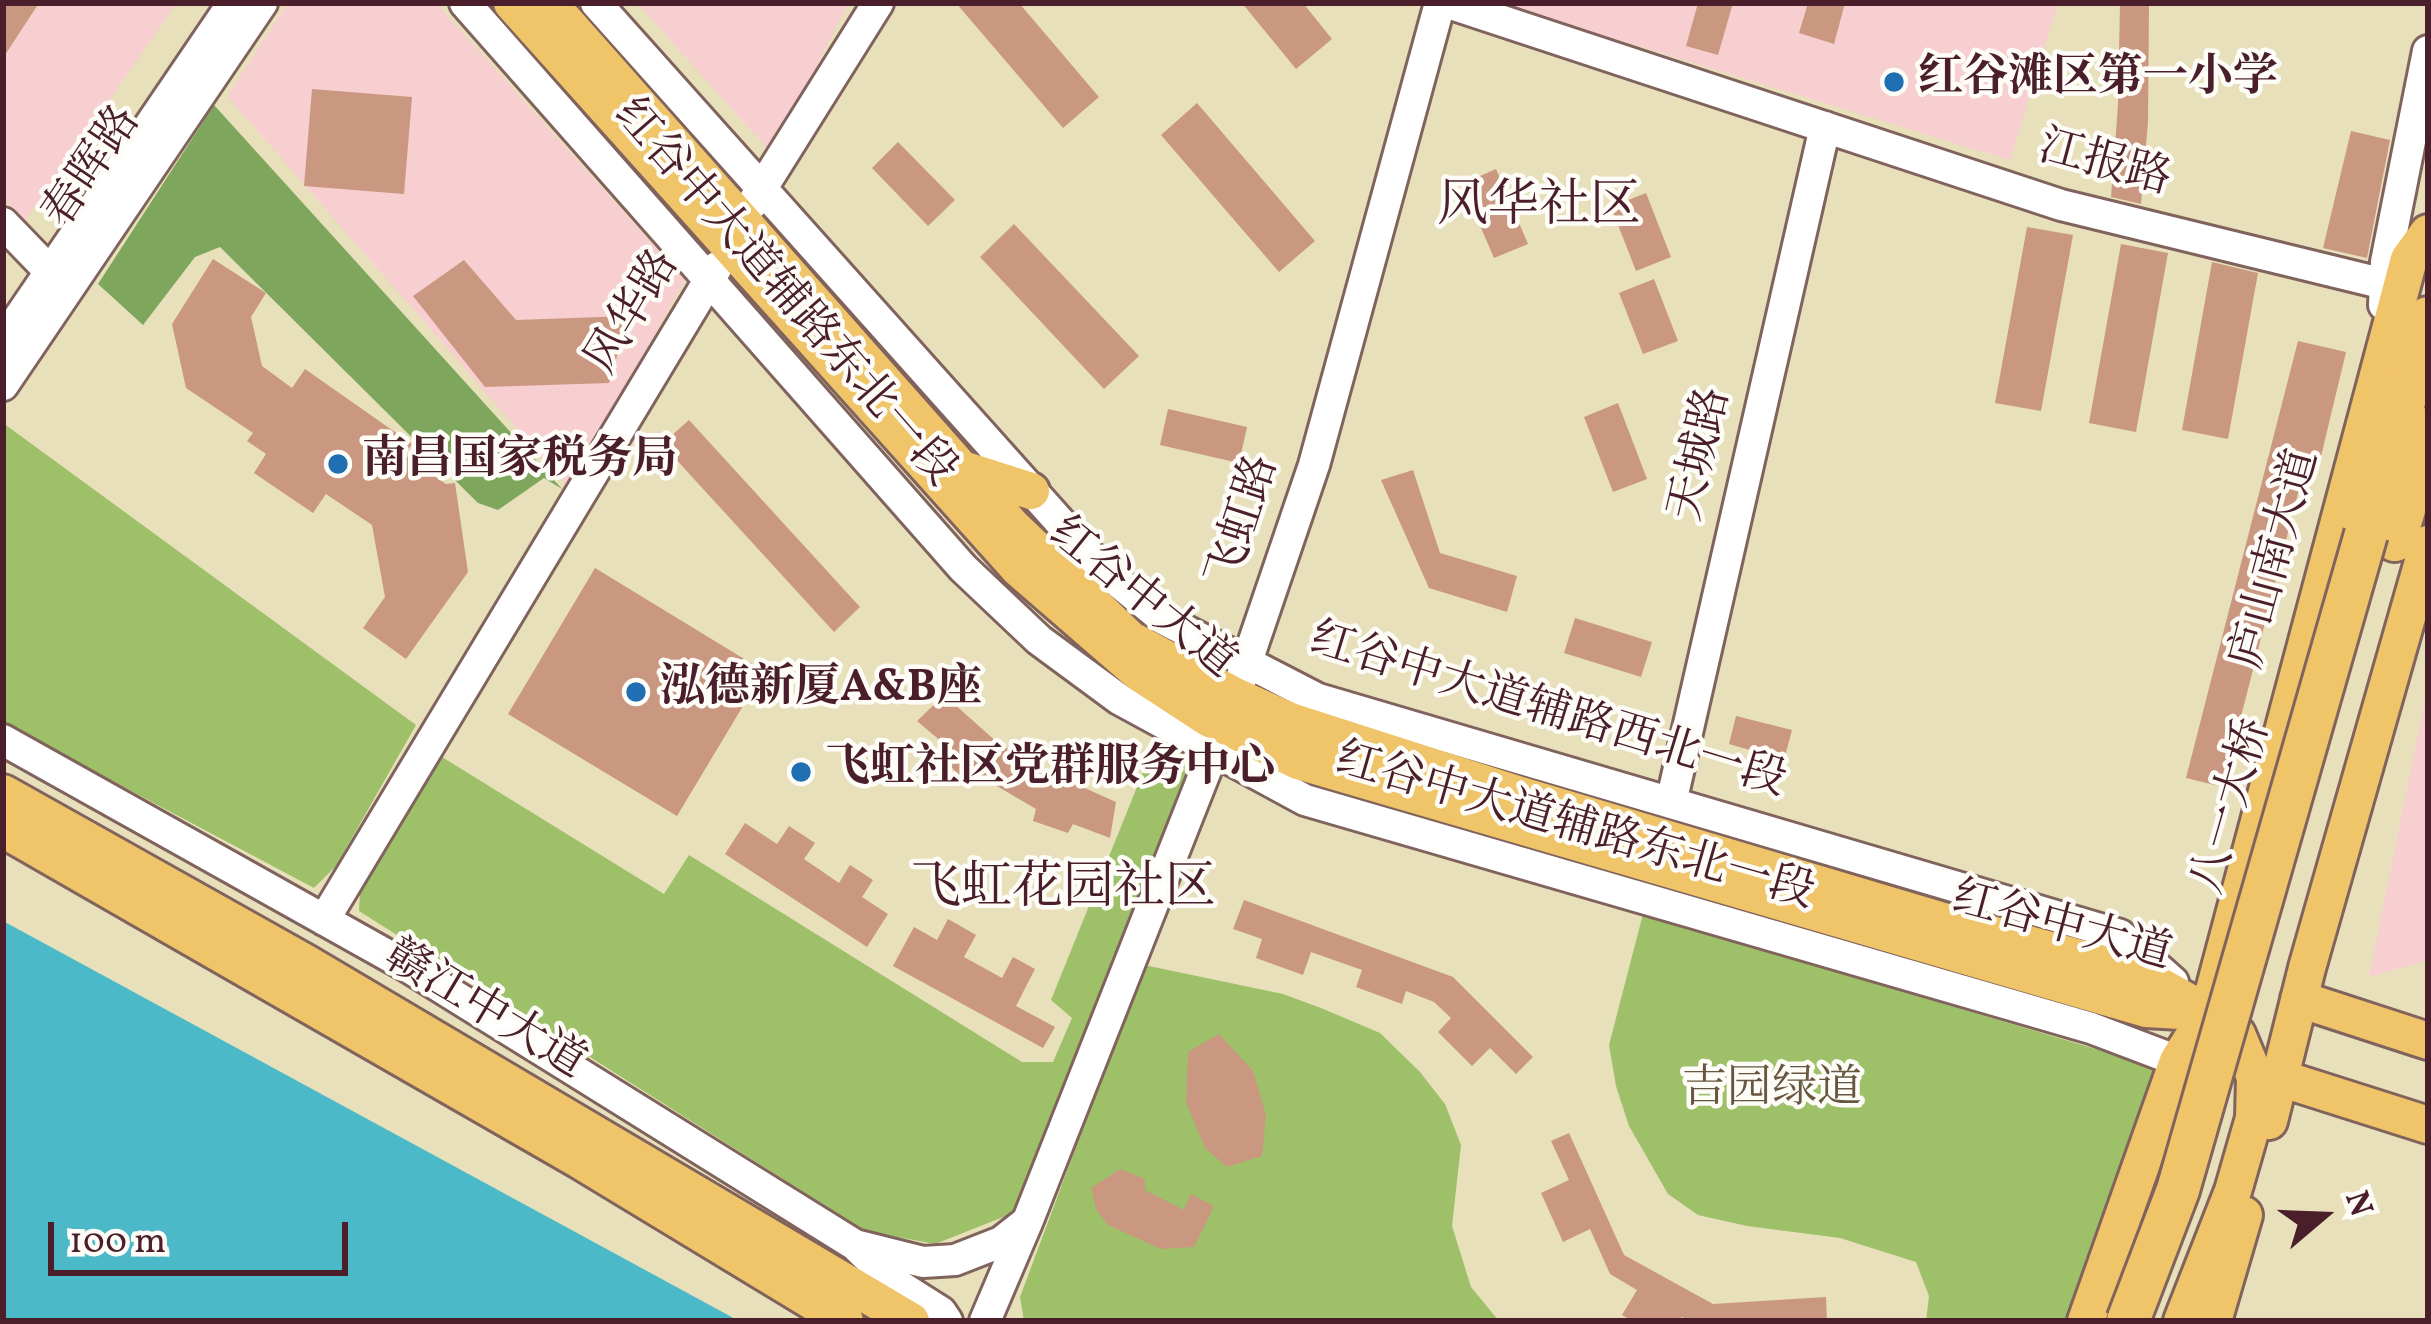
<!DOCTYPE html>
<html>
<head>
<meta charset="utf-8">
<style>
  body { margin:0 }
  #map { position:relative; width:2431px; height:1324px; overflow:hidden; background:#e7e0bb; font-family:Vollkorn,serif }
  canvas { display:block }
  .frame { position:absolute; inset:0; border:6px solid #4a1f2b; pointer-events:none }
  .north { position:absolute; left:2263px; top:1156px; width:120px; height:120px; -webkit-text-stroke:9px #fdfcf7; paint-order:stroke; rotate:71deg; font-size:33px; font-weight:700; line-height:48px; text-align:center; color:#4a1f2b }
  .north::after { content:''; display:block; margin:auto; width:42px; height:54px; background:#4a1f2b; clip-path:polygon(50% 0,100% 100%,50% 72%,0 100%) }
  .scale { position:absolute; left:48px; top:1222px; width:300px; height:54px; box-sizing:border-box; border:6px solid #4a1f2b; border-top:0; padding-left:15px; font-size:36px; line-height:42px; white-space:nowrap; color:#4a1f2b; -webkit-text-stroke:9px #fdfcf7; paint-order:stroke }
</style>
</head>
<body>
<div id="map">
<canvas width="2431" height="1324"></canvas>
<div class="frame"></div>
<div class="north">N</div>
<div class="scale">100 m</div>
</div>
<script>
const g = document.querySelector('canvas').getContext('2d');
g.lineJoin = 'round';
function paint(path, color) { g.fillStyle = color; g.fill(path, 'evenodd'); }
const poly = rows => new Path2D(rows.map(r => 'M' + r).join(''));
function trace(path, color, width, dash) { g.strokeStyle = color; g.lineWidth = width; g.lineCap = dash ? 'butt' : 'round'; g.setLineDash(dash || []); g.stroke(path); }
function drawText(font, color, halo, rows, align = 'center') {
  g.font = font + ' Vollkorn,"Noto Serif SC",serif'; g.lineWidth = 9; g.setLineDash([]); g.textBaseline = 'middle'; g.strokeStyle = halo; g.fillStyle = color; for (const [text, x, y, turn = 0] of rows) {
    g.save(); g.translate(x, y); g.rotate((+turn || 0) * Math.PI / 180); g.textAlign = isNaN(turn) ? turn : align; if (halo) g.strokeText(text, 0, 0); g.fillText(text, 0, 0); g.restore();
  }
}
const built = poly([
  [3,3,177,3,25,221,3,197],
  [288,3,436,3,685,280,569,488,227,96],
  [637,3,848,3,773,155],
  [1498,3,2058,3,2010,160],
  [2428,684,2428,960,2369,977]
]);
const green = poly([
  [3,423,416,725,336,866,314,888,3,723],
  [1156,740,1200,758,1016,1212,935,1244,865,1231,359,911,360,891,442,757,664,894,689,855,1022,1062,1053,1062,1072,1018,1051,1000],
  [1643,914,2156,1067,2083,1292,2068,1321,1926,1321,1929,1296,1916,1262,1840,1238,1747,1226,1698,1215,1668,1194,1629,1126,1616,1086,1609,1045],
  [1144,965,1283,994,1321,1008,1380,1033,1420,1072,1445,1104,1461,1145,1452,1226,1471,1287,1499,1321,1024,1321,1020,1297]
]);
const forest = poly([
  [214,105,562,489,544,478,498,510,478,503,220,247,195,257,143,325,98,284]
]);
const water = poly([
  [3,921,739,1321,3,1321]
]);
const building = poly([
  [3,3,39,3,3,58],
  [956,3,1019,3,1099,97,1063,128],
  [1242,3,1303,3,1332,39,1296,69],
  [1698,3,1733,3,1718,55,1686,46],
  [1808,3,1845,3,1834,44,1799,33],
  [2120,3,2149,3,2148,122,2141,204,2111,197,2118,105],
  [312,89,412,97,404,194,304,186],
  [1197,103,1315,241,1279,272,1161,135],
  [2351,131,2390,140,2367,258,2323,248],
  [898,142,955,200,928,226,872,168],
  [1496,169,1528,244,1494,258,1462,184],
  [1646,193,1671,257,1636,271,1611,207],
  [1014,224,1139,356,1104,389,980,257],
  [2027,227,2073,235,2041,411,1995,403],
  [2121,244,2168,253,2136,432,2089,423],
  [213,259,266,293,251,317,262,366,292,388,305,369,412,444,405,455,446,484,455,483,468,572,406,659,363,628,385,597,372,525,326,494,313,513,254,473,266,454,247,441,253,433,186,388,172,324],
  [464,260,516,320,629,316,609,383,485,387,413,296],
  [2212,262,2258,273,2228,439,2182,430],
  [1654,279,1678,341,1643,354,1619,293],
  [2298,341,2346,352,2318,469,2305,466,2223,787,2186,778],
  [1618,403,1647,479,1613,492,1584,417],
  [1168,409,1247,427,1239,463,1160,445],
  [689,420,860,607,834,632,662,444],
  [1413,470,1440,553,1517,576,1507,612,1429,588,1381,480],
  [595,568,764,671,677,816,508,714],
  [1575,618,1652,642,1641,677,1564,653],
  [944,695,998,743,1051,773,1116,802,1110,838,1073,824,1068,833,1033,821,1036,809,973,772,962,777,934,752,943,743,917,721],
  [1736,716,1792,730,1784,760,1729,744],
  [745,823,777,844,789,826,815,843,804,859,839,883,850,865,873,880,862,897,888,914,867,947,725,854],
  [1244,900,1453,977,1533,1057,1516,1074,1490,1048,1472,1066,1438,1032,1451,1018,1434,1002,1406,991,1402,1004,1356,987,1362,970,1311,952,1303,975,1256,958,1262,939,1233,929],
  [948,919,976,935,964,957,1002,978,1013,957,1035,969,1016,1006,1055,1027,1043,1048,893,966,914,927,937,940],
  [1219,1034,1253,1071,1266,1115,1262,1156,1227,1167,1205,1148,1186,1102,1188,1052],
  [1569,1133,1624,1255,1713,1304,1826,1297,1827,1321,1690,1321,1682,1317,1678,1321,1632,1321,1622,1315,1637,1290,1610,1274,1590,1229,1563,1242,1541,1193,1569,1180,1551,1141],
  [1120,1169,1145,1179,1145,1190,1184,1210,1191,1194,1214,1206,1194,1247,1161,1249,1108,1225,1096,1209,1091,1188]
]);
const minor = poly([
  [465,3,963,568,1039,640,1119,699,1305,800,2091,1028,2178,1061],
  [596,3,1101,568,1163,619,1318,699,2120,935,2173,982],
  [1448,3,2061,205,2401,288],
  [752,204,878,3],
  [3,223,61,283],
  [2384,305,2386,262,2428,51],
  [3,341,233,3],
  [3,385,262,3],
  [1240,682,1314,465,1440,3],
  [3,740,405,965,855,1245,923,1262,955,1260,1001,1242,1024,1224],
  [1671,803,1825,127],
  [324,920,717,267],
  [859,1249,892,1281,941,1312,947,1321],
  [985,1321,1028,1220,1221,732]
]);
const major = poly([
  [512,3,1019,569,1139,673,1208,718,1298,761,2146,1009,2198,1012],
  [549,3,1012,526,1130,639,1235,696,1290,721,1517,794,1950,923,2139,974,2208,1013,2237,1034,2255,1077,2254,1118,2233,1191,2182,1321],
  [962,469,1031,491],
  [3,793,306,963,911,1321],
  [3,829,581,1161,845,1321],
  [2299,999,2428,1041],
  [2280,1078,2428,1125],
  [2269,1121,2307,968,2428,544],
  [2086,1321,2178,1061,2208,1013,2409,259,2428,233],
  [2213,1321,2244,1215]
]);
const highway = poly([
  [2366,534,2428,318],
  [2395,540,2428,429]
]);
const highwayBridge = poly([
  [2128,1321,2178,1190,2366,534]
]);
const markers = [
  [1894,82,12,"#1f6fb2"],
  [338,464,12,"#1f6fb2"],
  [636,692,12,"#1f6fb2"],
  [801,772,12,"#1f6fb2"]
];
const poiNames = [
  ["红谷滩区第一小学",1918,82],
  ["南昌国家税务局",362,464],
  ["泓德新厦A&B座",660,692],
  ["飞虹社区党群服务中心",825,772]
];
const streetNames = [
  ["江报路",2104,167,15],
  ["春晖路",95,169,-56],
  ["红谷中大道辅路东北一段",782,295,49],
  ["风华路",636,314,-59],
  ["天城路",1704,455,-77],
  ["飞虹路",1247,522,-72],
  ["庐山南大道",2279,560,-75],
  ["红谷中大道",1140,601,39],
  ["红谷中大道辅路西北一段",1547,714,17],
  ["八一大桥",2235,807,-74],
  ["红谷中大道辅路东北一段",1574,830,16],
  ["红谷中大道",2061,930,15],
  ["赣江中大道",483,1013,31]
];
const parkNames = [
  ["吉园绿道",1772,1093]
];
const quarterNames = [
  ["风华社区",1539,211],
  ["飞虹花园社区",1063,893]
];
paint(built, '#f7cfd1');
paint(green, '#9ec069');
paint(forest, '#7ea65d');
paint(water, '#4cb9c8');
paint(building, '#ca9781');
trace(minor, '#81635d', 36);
trace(major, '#81635d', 42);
trace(highway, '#81635d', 48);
trace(minor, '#fff', 30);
trace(major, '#f0c469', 36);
trace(highway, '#f0c469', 42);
trace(highwayBridge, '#81635d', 48, []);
trace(highwayBridge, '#f0c469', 42);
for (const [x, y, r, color] of markers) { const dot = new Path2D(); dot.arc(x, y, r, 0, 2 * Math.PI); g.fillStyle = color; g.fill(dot); trace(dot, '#fdfcf7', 4.5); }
drawText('bold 45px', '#4a1f2b', '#fdfcf7', poiNames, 'left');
drawText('45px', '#4a1f2b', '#fdfcf7', streetNames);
drawText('45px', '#675741', '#fdfcf7', parkNames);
drawText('51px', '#4a1f2b', '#fdfcf7', quarterNames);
</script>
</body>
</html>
